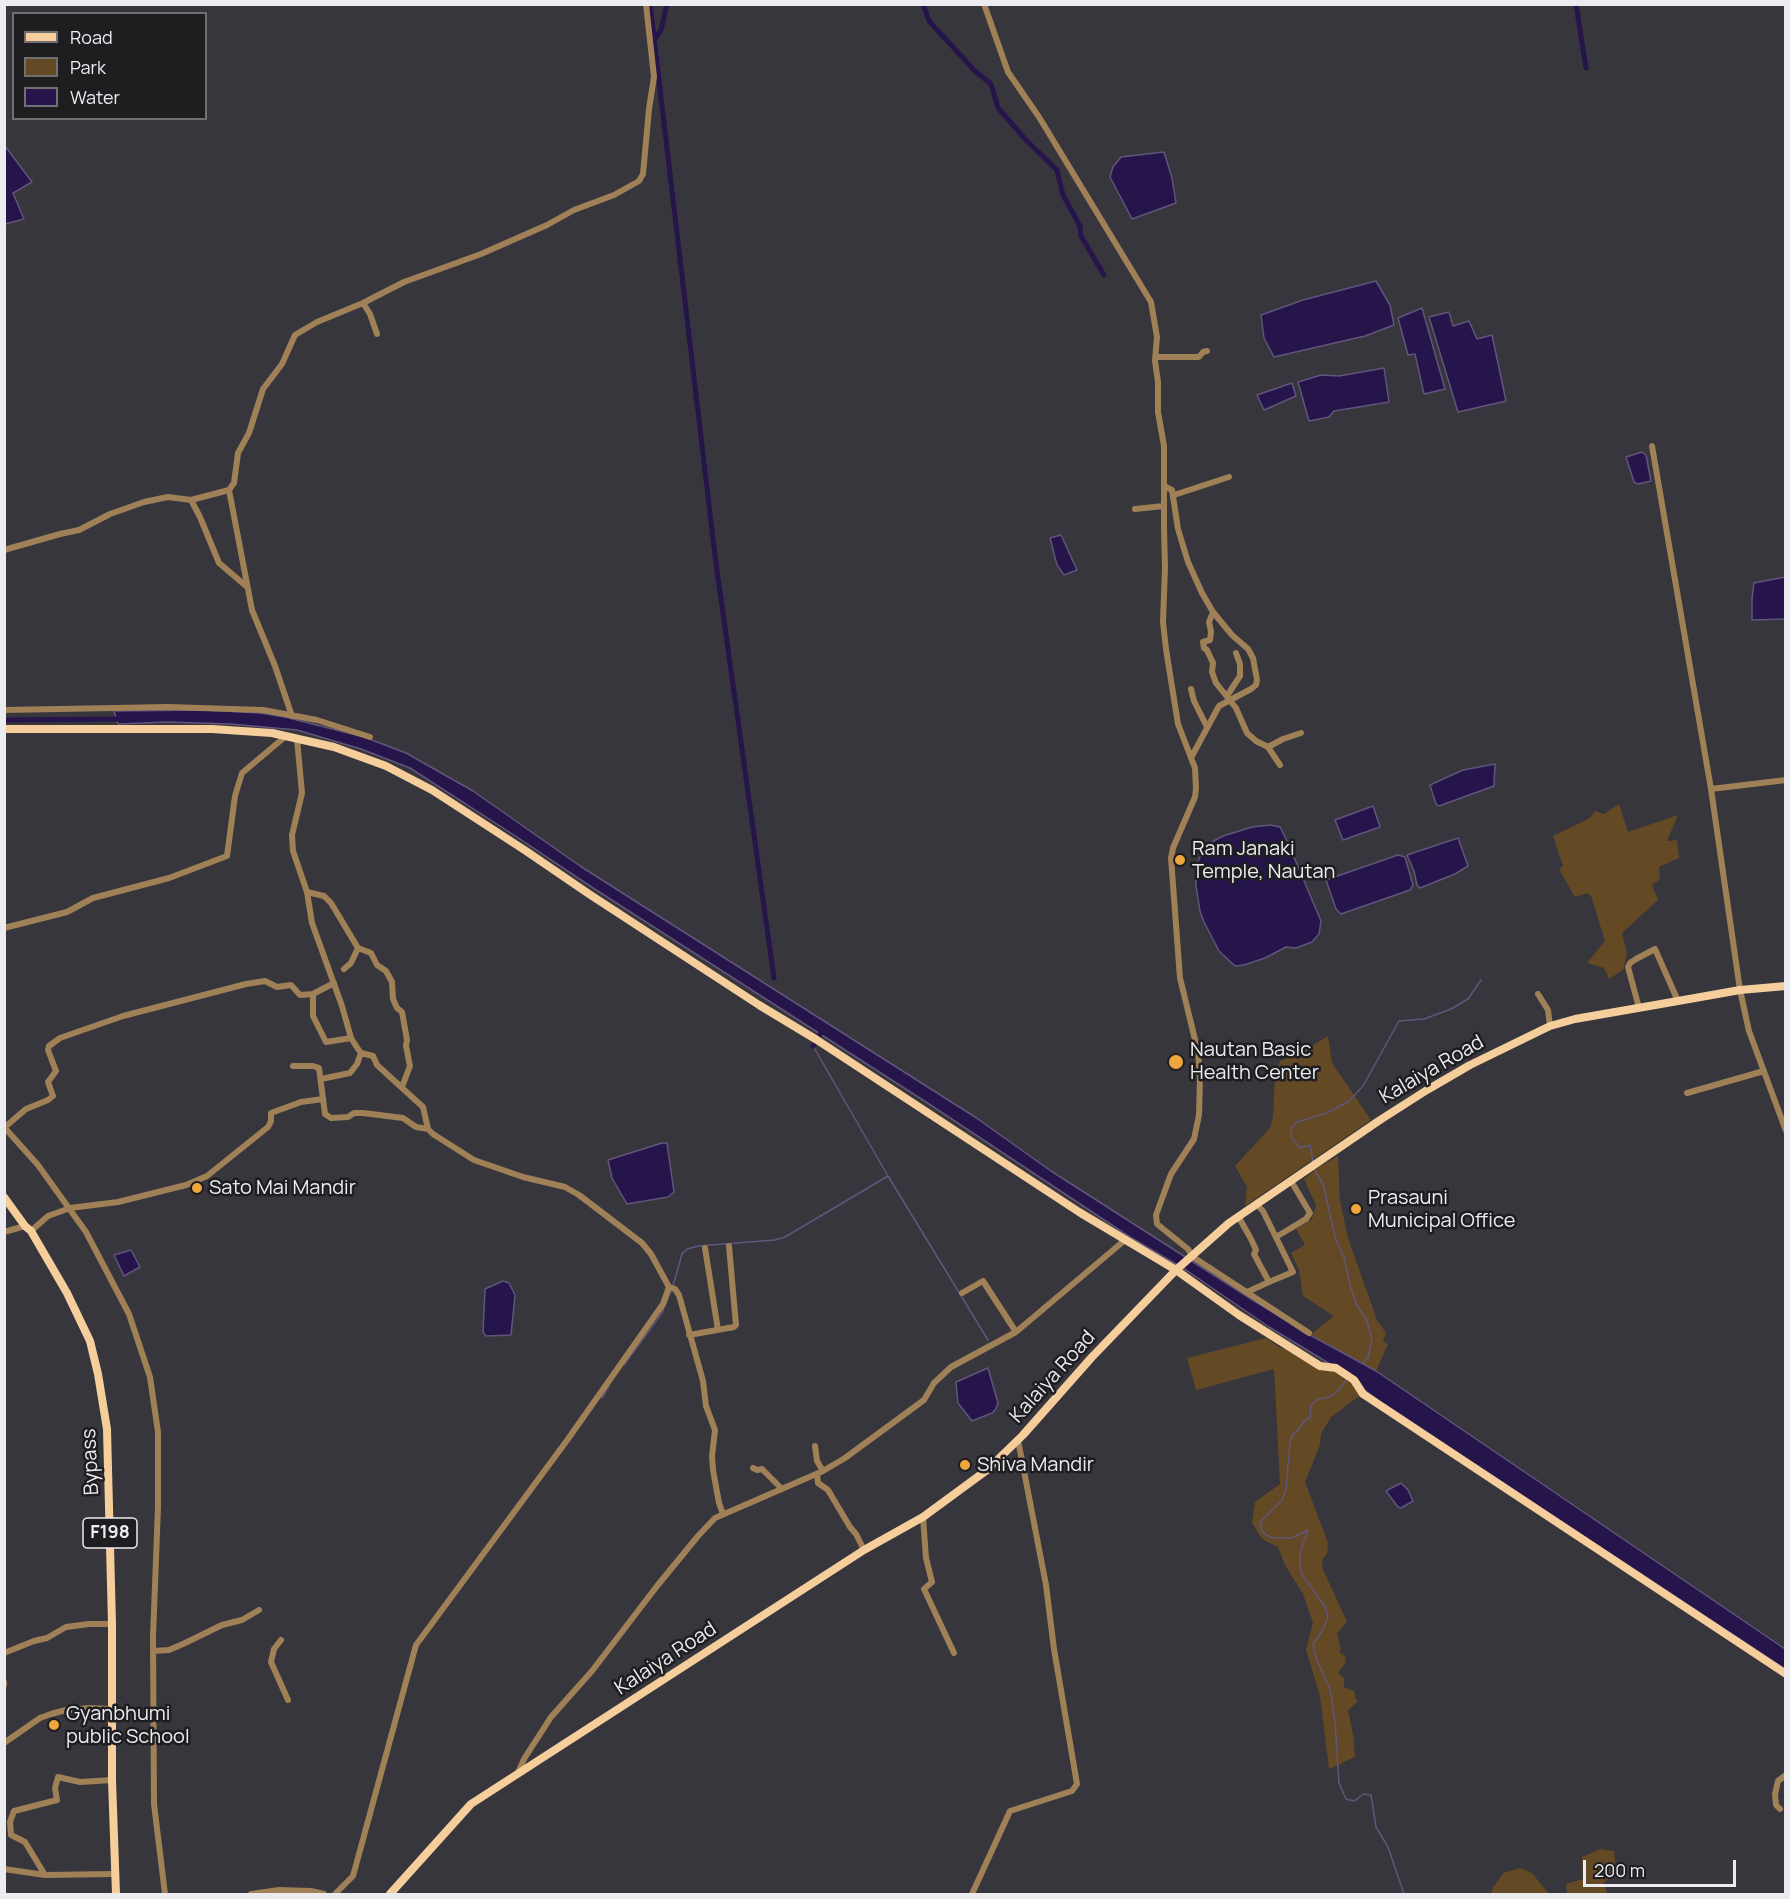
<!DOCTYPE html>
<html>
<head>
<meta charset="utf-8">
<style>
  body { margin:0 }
  #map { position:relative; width:1790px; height:1899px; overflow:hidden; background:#37363c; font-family:Manrope,sans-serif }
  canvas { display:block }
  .frame { position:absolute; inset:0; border:6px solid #ecebef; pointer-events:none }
  .legend { position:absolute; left:12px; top:12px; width:195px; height:108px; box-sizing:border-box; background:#1e1e21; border:2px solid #707073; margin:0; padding:8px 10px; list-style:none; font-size:18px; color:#ecebef }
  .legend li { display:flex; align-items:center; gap:12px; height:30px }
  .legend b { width:30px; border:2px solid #707073 }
  .scale { position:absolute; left:1583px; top:1860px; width:153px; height:27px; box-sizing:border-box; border:3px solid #ecebef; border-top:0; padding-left:8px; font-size:18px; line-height:21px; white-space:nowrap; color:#ecebef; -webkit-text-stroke:4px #1e1e21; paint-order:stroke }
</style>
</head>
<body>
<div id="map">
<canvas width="1790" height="1899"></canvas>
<div class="frame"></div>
<ul class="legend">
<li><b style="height:8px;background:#f5ce9c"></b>Road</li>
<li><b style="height:16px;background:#644925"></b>Park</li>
<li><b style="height:16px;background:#25154a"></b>Water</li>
</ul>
<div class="scale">200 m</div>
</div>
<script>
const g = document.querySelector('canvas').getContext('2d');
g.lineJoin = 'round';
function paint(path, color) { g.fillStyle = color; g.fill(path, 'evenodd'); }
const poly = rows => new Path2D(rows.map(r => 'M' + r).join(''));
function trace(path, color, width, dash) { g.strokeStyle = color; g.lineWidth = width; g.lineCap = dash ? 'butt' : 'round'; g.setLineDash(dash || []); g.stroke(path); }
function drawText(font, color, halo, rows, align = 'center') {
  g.font = font + ' Manrope,sans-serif'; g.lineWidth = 5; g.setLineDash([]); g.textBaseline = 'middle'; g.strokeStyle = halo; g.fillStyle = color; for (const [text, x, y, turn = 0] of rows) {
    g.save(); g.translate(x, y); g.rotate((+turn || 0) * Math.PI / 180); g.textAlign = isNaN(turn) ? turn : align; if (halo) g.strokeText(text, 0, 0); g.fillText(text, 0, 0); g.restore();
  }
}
const green = poly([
  [1619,804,1628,832,1678,815,1667,841,1677,840,1679,858,1659,867,1660,879,1652,885,1658,900,1622,933,1627,954,1623,970,1609,979,1604,968,1587,963,1605,941,1591,896,1587,893,1575,897,1559,869,1563,866,1553,836,1590,818,1595,811,1604,814],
  [1328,1036,1332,1063,1371,1120,1245,1206,1247,1187,1235,1166,1270,1128,1273,1117,1275,1075,1280,1061,1305,1050],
  [1338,1156,1340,1201,1348,1238,1377,1320,1386,1333,1383,1341,1388,1344,1376,1371,1310,1335,1334,1316,1303,1296,1299,1270,1291,1253,1305,1245,1296,1229,1312,1219,1316,1205,1304,1179,1319,1167],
  [1266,1338,1279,1347,1294,1352,1317,1368,1340,1373,1350,1380,1364,1397,1358,1397,1331,1417,1321,1434,1320,1445,1305,1482,1328,1543,1327,1554,1323,1558,1322,1567,1347,1622,1337,1633,1341,1650,1339,1652,1345,1656,1346,1662,1338,1673,1344,1678,1344,1687,1354,1691,1356,1700,1359,1701,1348,1710,1353,1734,1355,1757,1329,1769,1320,1696,1306,1650,1313,1623,1303,1594,1285,1565,1278,1547,1262,1539,1252,1523,1255,1502,1280,1484,1274,1369,1196,1390,1187,1358],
  [1600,1849,1614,1851,1616,1874,1604,1882,1607,1894,1567,1894,1566,1884,1583,1879,1582,1857],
  [1520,1868,1532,1873,1549,1894,1491,1894,1493,1888,1503,1873]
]);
const water = poly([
  [5,146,32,182,13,193,24,219,5,224,5,146],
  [1164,152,1172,178,1176,203,1132,219,1110,177,1113,167,1121,157,1164,152],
  [1376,281,1390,305,1394,325,1365,336,1274,357,1264,338,1261,315,1303,300,1376,281],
  [1422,308,1445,389,1424,394,1415,354,1408,355,1398,318,1422,308],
  [1449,312,1453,326,1469,321,1477,339,1492,335,1506,401,1458,412,1429,317,1449,312],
  [1384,368,1389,402,1334,411,1329,417,1309,421,1298,382,1321,375,1339,376,1384,368],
  [1292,383,1296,396,1264,410,1257,395,1292,383],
  [1642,452,1646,455,1651,481,1638,484,1634,482,1626,457,1642,452],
  [1061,535,1077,570,1064,575,1057,565,1050,538,1061,535],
  [1785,577,1785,619,1752,620,1752,599,1754,583,1785,577],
  [206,710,260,713,285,717,364,737,406,753,473,791,580,866,975,1117,1051,1171,1251,1299,1310,1335,1376,1371,1785,1649,1785,1669,1383,1404,1330,1364,1269,1327,1186,1270,1130,1237,926,1102,590,886,517,837,410,768,361,749,297,730,231,724,167,722,118,724,114,711,206,710],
  [1495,764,1494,786,1439,806,1436,804,1430,785,1463,770,1495,764],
  [1373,806,1380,827,1343,840,1335,820,1373,806],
  [1270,825,1280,827,1288,843,1321,921,1319,934,1312,942,1296,948,1286,947,1265,958,1244,965,1235,966,1219,951,1204,922,1200,911,1196,886,1196,866,1202,853,1210,843,1223,836,1252,827,1270,825],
  [1458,838,1468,866,1455,874,1420,888,1417,885,1414,871,1407,855,1458,838],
  [1398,855,1405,857,1413,885,1410,890,1341,914,1336,909,1326,880,1398,855],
  [662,1143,667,1143,674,1192,668,1197,627,1204,612,1178,608,1160,662,1143],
  [131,1250,140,1267,124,1276,114,1255,131,1250],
  [503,1281,509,1283,515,1295,511,1335,486,1336,483,1332,485,1289,503,1281],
  [988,1368,998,1403,996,1409,992,1413,972,1421,958,1403,956,1382,988,1368],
  [1401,1483,1408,1490,1413,1501,1401,1508,1398,1507,1386,1491,1401,1483]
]);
const stream = poly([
  [813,1046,888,1176,988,1340],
  [1313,1162,1310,1145,1300,1148,1292,1138,1291,1128,1297,1122,1327,1113,1349,1101,1363,1086,1399,1021,1424,1019,1451,1009,1468,999,1481,980],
  [1314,1167,1316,1173,1323,1184,1336,1240,1344,1257,1350,1285,1357,1306,1366,1318,1372,1339,1368,1358,1362,1363],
  [673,1286,682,1254,687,1249,698,1246,775,1240,785,1237,888,1176],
  [624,1365,662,1313,671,1291],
  [1346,1380,1340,1389,1330,1397,1318,1399,1311,1405,1310,1418,1304,1421,1298,1430,1293,1434,1290,1442,1286,1489,1282,1500,1260,1522,1262,1532,1272,1538,1292,1538,1308,1530,1300,1553,1300,1567,1303,1576,1326,1608,1328,1618,1322,1631,1313,1644,1316,1658,1330,1689,1335,1721,1339,1783,1346,1799,1354,1801,1364,1794,1371,1795,1376,1827,1388,1847,1404,1894],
  [602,1398,609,1386]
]);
const canal = poly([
  [650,4,715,556,774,978],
  [923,4,929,21,975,71,991,84,998,108,1027,141,1057,170,1063,195,1080,226,1081,236,1104,275],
  [1576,4,1586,68],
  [654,40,661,30,667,4],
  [4,720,123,719],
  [813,1046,822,1031]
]);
const minor = poly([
  [984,4,1008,72,1039,117,1151,302,1157,337,1155,361,1158,382,1158,412,1164,446,1164,527,1165,568,1163,622,1166,649,1178,724,1195,768,1196,788,1195,797,1173,848,1171,858,1180,978,1198,1052,1200,1077,1199,1115,1194,1139,1171,1174,1156,1215,1157,1224,1188,1249,1193,1257,1309,1333],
  [363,303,404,282,481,254,547,225,574,210,614,195,639,181,643,174,649,109,654,77,646,4],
  [1156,357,1199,357,1203,352,1207,351],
  [1652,446,1711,789,1740,990,1749,1031,1786,1131],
  [1164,486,1172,490,1178,529,1188,562,1202,593,1213,612,1232,635,1248,649,1253,658,1257,680,1256,685,1251,689,1219,706,1192,756],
  [229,490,252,610,275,666,292,716],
  [1174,495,1229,477],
  [191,500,200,517,219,563,246,586],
  [1135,509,1164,506],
  [4,550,60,534,79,530,110,514,144,502,168,497,191,500,229,490,234,483,238,453,249,433,263,389,282,364,295,335,317,322,363,303,370,314,377,334],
  [1213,612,1209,622,1211,632,1210,640,1203,642,1204,648,1207,650,1213,663,1212,672,1216,683,1236,708,1247,733,1256,741,1268,747,1280,765],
  [1191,689,1194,701,1207,727],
  [1227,696,1240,676,1240,664,1236,653],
  [4,710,168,707,263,710,317,720,370,737],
  [297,739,302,793,292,835,293,851,307,892,312,923,342,1006,351,1038,358,1049,361,1053,373,1056,377,1065,423,1107,428,1129,433,1134,474,1160,523,1177,565,1187,579,1195,642,1243,651,1254,669,1287,663,1304,568,1439,416,1645,353,1876,335,1894],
  [1268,747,1283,739,1301,733],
  [1711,789,1786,780],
  [307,892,324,896,331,903,358,948,371,953,377,965,386,971,392,982,393,999,397,1008,402,1012,407,1040,406,1046,410,1066,402,1087],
  [4,928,67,912,93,898,169,878,227,856,235,796,242,773,286,736],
  [344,969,351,963,358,948],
  [334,983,313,994,313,1016,326,1042,351,1038],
  [1538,994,1548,1010,1550,1026],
  [1639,1008,1628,967,1630,963,1636,959,1655,949,1678,1001],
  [293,1066,313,1066,319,1068,325,1114,331,1118,348,1117,354,1113,363,1113,403,1118,416,1127,428,1129],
  [321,1079,350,1073,357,1064,361,1053],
  [1687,1093,1764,1071],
  [4,1127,38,1165,86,1232,129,1314,150,1377,158,1432,158,1507,153,1637,154,1804,165,1894],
  [5,1127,26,1109,48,1100,53,1096,48,1082,56,1071,48,1050,49,1046,60,1038,123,1016,246,984,265,981,277,987,291,985,300,995,313,994],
  [1238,1216,1251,1239,1256,1250,1254,1254,1269,1282,1293,1272,1263,1211,1256,1204],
  [31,1231,48,1216,70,1208,118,1202,186,1185,207,1176,268,1127,271,1121,271,1113,301,1102,323,1099],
  [4,1232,25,1226],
  [1276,1237,1306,1219,1310,1213,1291,1181],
  [705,1248,718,1330],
  [669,1287,675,1289,679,1295,703,1381,706,1406,715,1430,712,1456,713,1470,719,1503,723,1514],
  [1247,1292,1269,1282],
  [962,1293,983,1281,1016,1332],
  [689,1335,734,1327,736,1325,729,1246],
  [815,1446,817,1461,823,1471],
  [753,1468,757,1470,762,1469,782,1489],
  [817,1474,818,1483,828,1490,850,1527,856,1534,864,1550],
  [923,1517,926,1558,932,1582,924,1589,954,1653],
  [281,1640,274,1649,271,1662,288,1700],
  [153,1651,169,1650,183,1644,222,1625,242,1620,259,1610],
  [4,1653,34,1641,47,1638,66,1627,89,1624,112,1624],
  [4,1682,4,1685],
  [4,1743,40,1718,51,1714,66,1710,90,1708,112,1709],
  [518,1773,524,1759,551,1717,592,1671,657,1586,698,1536,715,1518,823,1471,845,1458,924,1400,934,1383,951,1367,1016,1332,1125,1240],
  [1780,1809,1776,1805,1775,1794,1778,1781,1786,1775],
  [4,1869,45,1875,115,1874],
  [45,1875,25,1842,11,1835,10,1822,14,1811,57,1800,55,1788,58,1777,80,1782,112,1780],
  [251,1894,279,1890,311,1891,324,1894],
  [972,1894,1010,1811,1072,1791,1077,1784,1054,1649,1046,1585,1018,1440]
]);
const major = poly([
  [4,729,212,729,272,733,334,747,386,766,432,790,526,851,589,894,759,1005,817,1040,1079,1212,1176,1270,1239,1315,1320,1366,1336,1368,1354,1380,1363,1394,1786,1674],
  [4,1197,25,1226,31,1231,67,1293,90,1341,98,1374,107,1429,112,1624,112,1780,116,1894],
  [390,1894,471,1804,864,1550,923,1517,987,1470,1023,1435,1092,1357,1176,1270,1229,1223,1380,1120,1427,1090,1470,1065,1550,1026,1575,1019,1678,1001,1740,990,1786,986]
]);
const markers = [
  [1180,860,6,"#efa73d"],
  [1176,1062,8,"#efa73d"],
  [197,1188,6,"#efa73d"],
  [1356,1209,6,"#efa73d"],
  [965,1465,6,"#efa73d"],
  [54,1725,6,"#efa73d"]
];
const shields = [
  [110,1533,54]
];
const shieldNames = [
  ["F198",110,1533]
];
const poiNames = [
  ["Ram Janaki",1192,849],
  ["Temple, Nautan",1192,872],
  ["Nautan Basic",1190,1050],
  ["Health Center",1190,1073],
  ["Sato Mai Mandir",209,1188],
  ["Prasauni",1368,1198],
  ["Municipal Office",1368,1221],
  ["Shiva Mandir",977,1465],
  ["Gyanbhumi",66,1714],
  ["public School",66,1737]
];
const streetNames = [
  ["Kalaiya Road",1432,1070,-30],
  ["Kalaiya Road",1053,1377,-48],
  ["Bypass",91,1462,-93],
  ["Kalaiya Road",666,1659,-33]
];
paint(green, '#644925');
paint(water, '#25154a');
trace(water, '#61557c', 1.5);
trace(stream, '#61557c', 1.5);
trace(canal, '#25154a', 5);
trace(minor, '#a08057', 6);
trace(major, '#f5ce9c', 8);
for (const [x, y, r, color] of markers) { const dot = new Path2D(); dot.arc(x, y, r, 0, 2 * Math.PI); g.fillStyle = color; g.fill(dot); trace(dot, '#1e1e21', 2); }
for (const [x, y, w] of shields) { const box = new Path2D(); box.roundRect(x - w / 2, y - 15, w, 30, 4.5); g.fillStyle = '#1e1e21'; g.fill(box); trace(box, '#ecebef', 1.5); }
drawText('bold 18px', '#ecebef', null, shieldNames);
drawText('20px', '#ecebef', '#1e1e21', poiNames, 'left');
drawText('20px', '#ecebef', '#1e1e21', streetNames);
</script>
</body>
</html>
